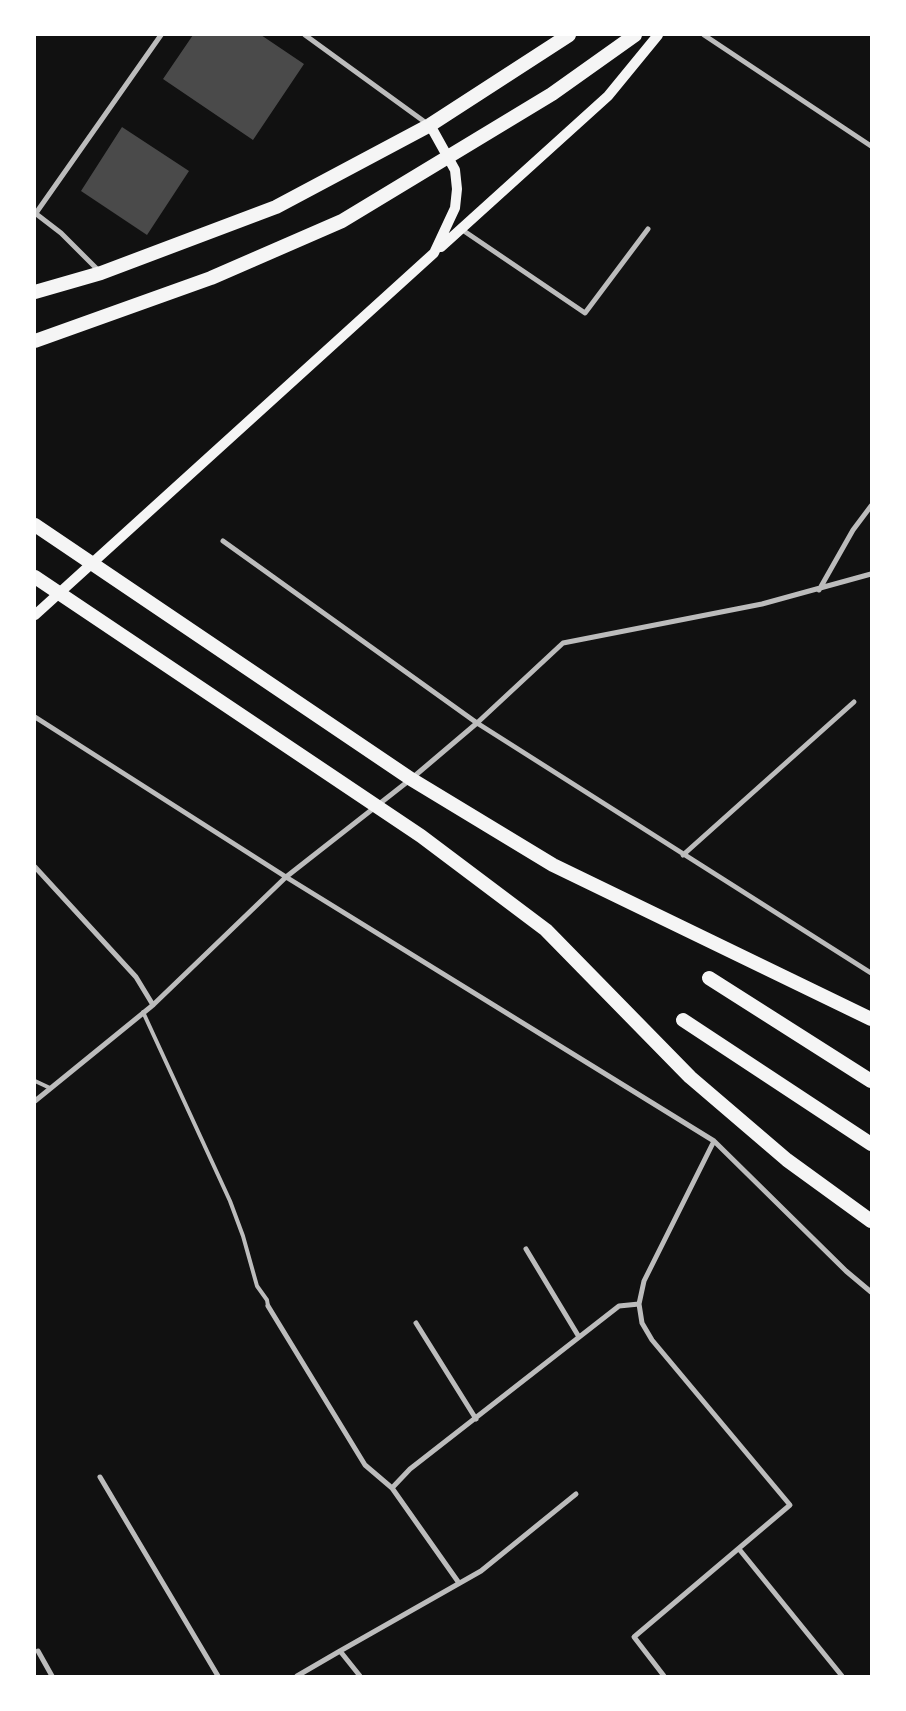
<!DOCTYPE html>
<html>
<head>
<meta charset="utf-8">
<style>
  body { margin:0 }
  #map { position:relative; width:906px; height:1711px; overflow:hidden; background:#111; font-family:"Varela Round",sans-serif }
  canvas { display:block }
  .frame { position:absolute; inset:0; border:36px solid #fff; pointer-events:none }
</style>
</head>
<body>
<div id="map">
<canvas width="906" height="1711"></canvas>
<div class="frame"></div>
</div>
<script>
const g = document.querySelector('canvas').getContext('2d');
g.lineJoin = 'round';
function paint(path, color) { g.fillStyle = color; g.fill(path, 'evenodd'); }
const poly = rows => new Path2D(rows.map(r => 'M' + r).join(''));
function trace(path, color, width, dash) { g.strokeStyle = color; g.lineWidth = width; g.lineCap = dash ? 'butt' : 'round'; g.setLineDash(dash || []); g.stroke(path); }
const building = poly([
  [193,35,261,35,304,64,253,140,163,79],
  [122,127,189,171,147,235,81,191]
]);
const service = poly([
  [143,1012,230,1201,243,1236,257,1286,267,1300,268,1306],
  [35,1081,50,1088]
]);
const minor = poly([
  [305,35,429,125],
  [704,35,871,146],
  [35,213,61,233,99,271],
  [36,213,161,35],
  [461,229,585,313,648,229],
  [223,541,477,723,871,973],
  [819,590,853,530,871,506],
  [35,717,286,877,714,1141,846,1271,871,1292],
  [683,855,854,702],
  [35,867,136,977,153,1005],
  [35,1101,153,1005,286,877,411,779,477,723,563,643,762,604,871,574],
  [526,1249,579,1337],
  [268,1306,365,1465,392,1488,459,1583],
  [416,1323,476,1419],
  [100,1477,218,1676],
  [392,1488,410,1469,619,1306,639,1304],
  [739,1549,842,1676],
  [38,1651,52,1676],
  [340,1651,481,1571,576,1494],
  [297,1676,340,1651,360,1676],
  [664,1676,634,1637,790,1505,652,1340,642,1323,639,1304,644,1281,714,1141]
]);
const secondary = poly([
  [441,247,608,96,658,35],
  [35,615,434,253,455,208,457,189,455,170,430,125]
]);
const trunk = poly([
  [35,292,101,273,276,207,430,125,569,35],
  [35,341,211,278,342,221,552,94,635,35],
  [35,525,411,779,553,865,871,1019],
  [35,577,421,836,546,930,690,1077,787,1160,871,1221],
  [709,978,871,1081],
  [683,1020,871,1144]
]);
paint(building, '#4a4a4a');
trace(service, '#bcbcbc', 4);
trace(minor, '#bcbcbc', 5);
trace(secondary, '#f5f5f5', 10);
trace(trunk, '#f5f5f5', 14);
</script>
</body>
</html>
